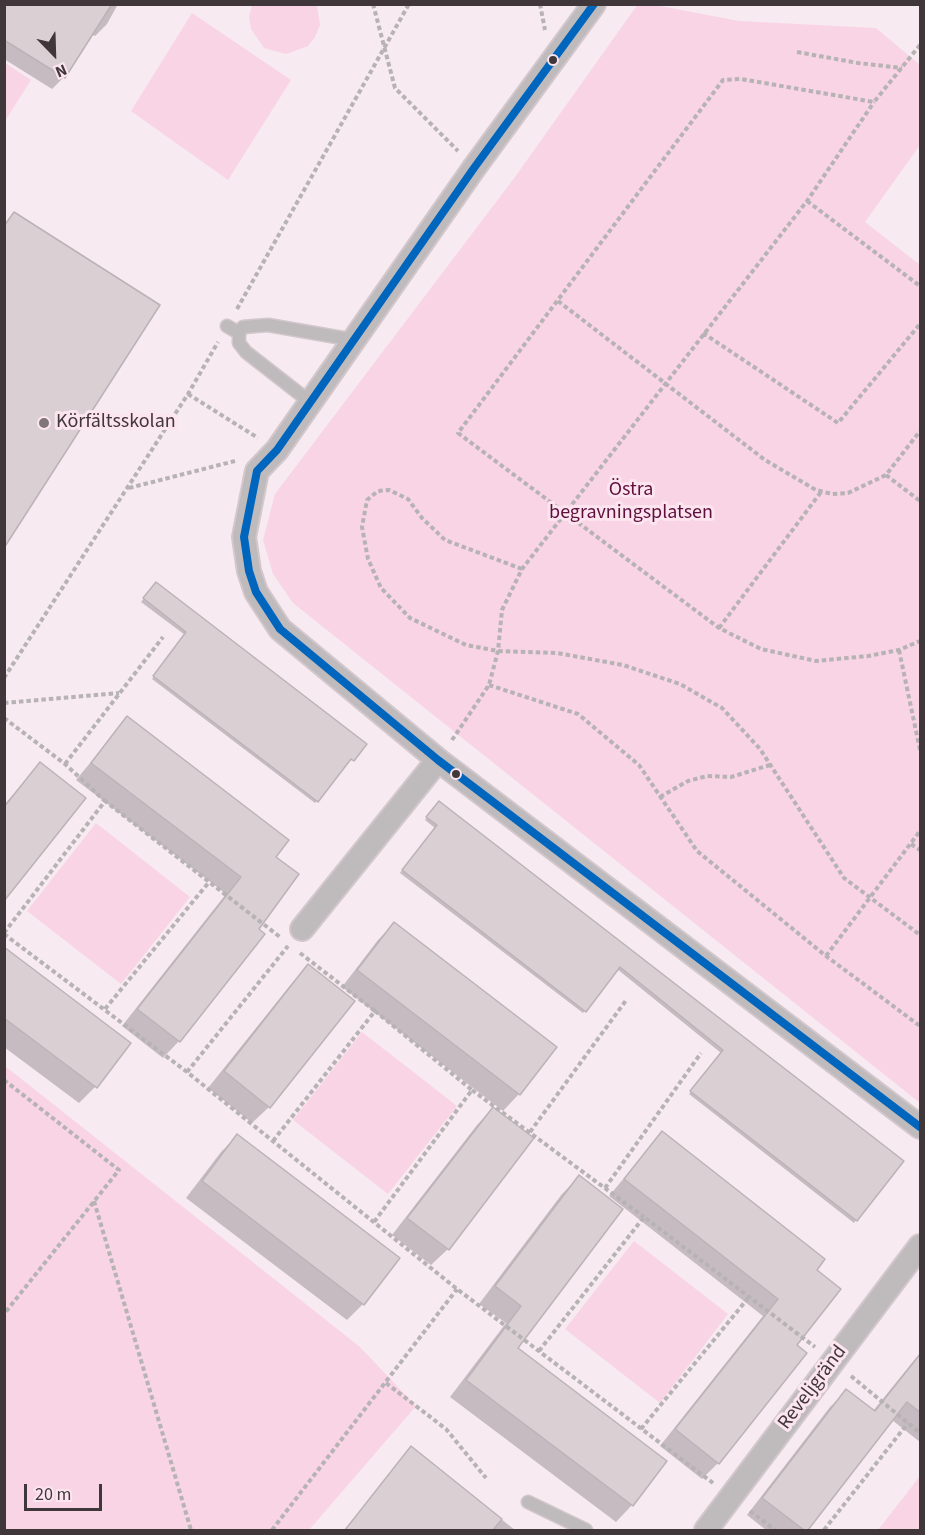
<!DOCTYPE html>
<html>
<head>
<meta charset="utf-8">
<style>
  body { margin:0 }
  #map { position:relative; width:925px; height:1535px; overflow:hidden; background:#f7eaf0; font-family:"Source Sans 3",sans-serif }
  canvas { display:block }
  .frame { position:absolute; inset:0; border:6px solid #40373b; pointer-events:none }
  .north { position:absolute; left:24px; top:24px; width:60px; height:60px; -webkit-text-stroke:4px #fce5ef; paint-order:stroke; rotate:157deg; font-size:16px; font-weight:700; line-height:24px; text-align:center; color:#40373b }
  .north::after { content:''; display:block; margin:auto; width:21px; height:27px; background:#40373b; clip-path:polygon(50% 0,100% 100%,50% 72%,0 100%) }
  .scale { position:absolute; left:24px; top:1484px; width:78px; height:27px; box-sizing:border-box; border:3px solid #40373b; border-top:0; padding-left:8px; font-size:18px; line-height:21px; white-space:nowrap; color:#40373b; -webkit-text-stroke:4px #fce5ef; paint-order:stroke }
</style>
</head>
<body>
<div id="map">
<canvas width="925" height="1535"></canvas>
<div class="frame"></div>
<div class="north">N</div>
<div class="scale">20 m</div>
</div>
<script>
const g = document.querySelector('canvas').getContext('2d');
g.lineJoin = 'round';
function paint(path, color) { g.fillStyle = color; g.fill(path, 'evenodd'); }
const poly = rows => new Path2D(rows.map(r => 'M' + r).join(''));
function trace(path, color, width, dash) { g.strokeStyle = color; g.lineWidth = width; g.lineCap = dash ? 'butt' : 'round'; g.setLineDash(dash || []); g.stroke(path); }
function drawText(font, color, halo, rows, align = 'center') {
  g.font = font + ' "Source Sans 3",sans-serif'; g.lineWidth = 6; g.setLineDash([]); g.textBaseline = 'middle'; g.strokeStyle = halo; g.fillStyle = color; for (const [text, x, y, turn = 0] of rows) {
    g.save(); g.translate(x, y); g.rotate((+turn || 0) * Math.PI / 180); g.textAlign = isNaN(turn) ? turn : align; if (halo) g.strokeText(text, 0, 0); g.fillText(text, 0, 0); g.restore();
  }
}
const green = poly([
  [638,4,655,5,739,21,876,28,920,65,920,145,865,222,920,265,920,1103,293,603,273,574,263,540,275,494,515,177],
  [252,5,317,5,320,25,315,37,308,46,286,54,264,48,251,29,249,17],
  [192,13,291,80,228,180,131,111],
  [5,63,31,80,5,121],
  [96,823,190,897,121,984,27,911],
  [362,1032,457,1106,388,1194,293,1120],
  [5,1066,360,1347,416,1406,309,1530,5,1530],
  [634,1241,728,1314,660,1403,565,1329],
  [920,1476,920,1530,878,1530]
]);
const shadow = poly([
  [4,4,118,4,107,24,95,36,91,34,64,77,52,89,4,59],
  [154,586,353,760,348,761,315,803,152,679,185,635,141,602],
  [127,718,274,858,179,1041,163,1058,122,1026,226,894,76,780],
  [40,764,4,899,4,805],
  [436,805,902,1161,856,1220,854,1223,689,1094,721,1053,617,969,583,1013,400,873,435,828,425,820],
  [394,924,519,1094,503,1111,342,987,378,940],
  [4,949,129,1043,95,1087,79,1103,4,1047],
  [308,966,269,1107,252,1123,208,1088,292,983],
  [493,1108,448,1249,431,1265,392,1235,477,1125],
  [662,1133,814,1270,718,1463,702,1479,660,1446,763,1316,609,1196],
  [237,1136,363,1304,347,1320,186,1198,221,1152],
  [579,1177,516,1349,632,1505,616,1522,450,1397,506,1323,479,1304,562,1194],
  [920,1353,920,1442,892,1420,806,1530,766,1530,747,1515,830,1407,847,1391,873,1411],
  [411,1448,515,1530,344,1530]
]);
const building = poly([
  [4,4,112,4,65,78,4,40,4,4],
  [14,212,160,305,4,548,4,226,14,212],
  [156,582,367,744,354,761,351,759,318,802,153,676,186,632,143,598,156,582],
  [127,716,289,840,276,857,299,874,259,929,265,934,180,1042,137,1009,241,877,91,763,127,716],
  [40,762,86,798,4,901,4,807,40,762],
  [439,801,904,1161,857,1221,690,1091,723,1050,620,967,586,1012,402,870,437,825,426,817,439,801],
  [394,922,557,1047,520,1095,357,970,394,922],
  [4,947,131,1043,97,1088,4,1018,4,947],
  [308,964,355,1001,270,1108,224,1071,308,964],
  [493,1107,534,1138,449,1250,407,1218,493,1107],
  [662,1131,825,1259,817,1270,841,1289,797,1345,807,1353,719,1464,675,1429,778,1299,624,1179,662,1131],
  [237,1134,400,1258,364,1305,202,1181,237,1134],
  [579,1175,623,1209,518,1348,667,1461,633,1506,466,1380,521,1306,495,1286,579,1175],
  [921,1353,921,1413,907,1402,808,1530,804,1530,762,1498,846,1389,875,1411,921,1353],
  [411,1446,502,1519,493,1530,345,1530,411,1446]
]);
const path = poly([
  [373,4,395,88,458,151],
  [540,4,545,30],
  [920,45,874,102,741,79,723,80,458,433,719,628,761,649,816,661,868,656,899,650,920,641],
  [797,52,858,63,902,68],
  [807,201,920,286],
  [558,301,765,460,816,490,832,494,848,493,886,475,920,431],
  [237,309,409,4],
  [703,333,838,423,920,324],
  [188,394,258,438],
  [886,475,920,501],
  [129,488,235,461],
  [522,569,445,540,422,518,408,499,389,490,378,491,367,500,362,527,368,559,381,588,410,618,466,645,498,651,557,653,623,665,680,684,722,708,760,749,844,878,920,935],
  [719,628,821,492],
  [899,650,920,750],
  [4,678,188,394,218,342],
  [489,685,578,714,639,765,697,851,826,956,920,1026],
  [4,703,119,693],
  [4,718,65,764,105,801],
  [452,740,489,685,498,651,502,610,522,569,807,201,874,102],
  [65,764,163,637],
  [660,797,688,781,707,776,731,777,770,765],
  [911,844,920,850],
  [4,933,105,801,280,937],
  [4,934,187,1072,457,1289,713,1483],
  [300,953,375,1011],
  [826,956,920,831],
  [105,1009,209,882],
  [187,1072,288,946],
  [4,1080,119,1170,4,1314],
  [472,1090,644,1217],
  [530,1132,627,999],
  [273,1141,375,1011,472,1090,374,1222],
  [605,1188,701,1053],
  [94,1201,191,1530],
  [539,1351,644,1217,815,1347],
  [851,1376,920,1433],
  [386,1383,446,1429,486,1478],
  [641,1429,749,1297],
  [750,1511,775,1530],
  [272,1530,457,1289],
  [824,1530,908,1423]
]);
const service = poly([
  [227,326,239,333],
  [310,402,246,352,239,343,239,333,243,327,268,325,354,340],
  [528,1502,586,1530]
]);
const minor = poly([
  [594,4,474,168,277,450,257,471,244,537,249,571,256,592,280,629,438,760,920,1127],
  [302,929,438,760],
  [706,1530,920,1246]
]);
const bus1 = poly([
  [594,4,474,168,277,450,257,471,244,537,249,571,256,592,280,629,438,760,920,1127]
]);
const markers = [
  [553,60,5,"#40373b"],
  [44,423,6,"#80767a"],
  [456,774,5,"#40373b"]
];
const poiNames = [
  ["Körfältsskolan",56,423]
];
const parkNames = [
  ["Östra",631,491],
  ["begravningsplatsen",631,514]
];
const streetNames = [
  ["Reveljgränd",813,1388,-53]
];
paint(green, '#f9d4e5');
paint(shadow, '#0003');
paint(building, '#dad0d4');
trace(building, '#bcb2b7', 1.5);
trace(service, '#d2c7cc', 15);
trace(minor, '#d2c7cc', 26);
trace(path, '#b7b2b4', 4, [4.5, 3]);
trace(service, '#bfbabc', 12);
trace(minor, '#bfbabc', 22);
trace(bus1, '#0065bd', 8);
for (const [x, y, r, color] of markers) { const dot = new Path2D(); dot.arc(x, y, r, 0, 2 * Math.PI); g.fillStyle = color; g.fill(dot); trace(dot, '#fce5ef', 2); }
drawText('20px', '#40373b', '#fce5ef', poiNames, 'left');
drawText('20px', '#5e0f3d', '#fce5ef', parkNames);
drawText('20px', '#40373b', '#fce5ef', streetNames);
</script>
</body>
</html>
